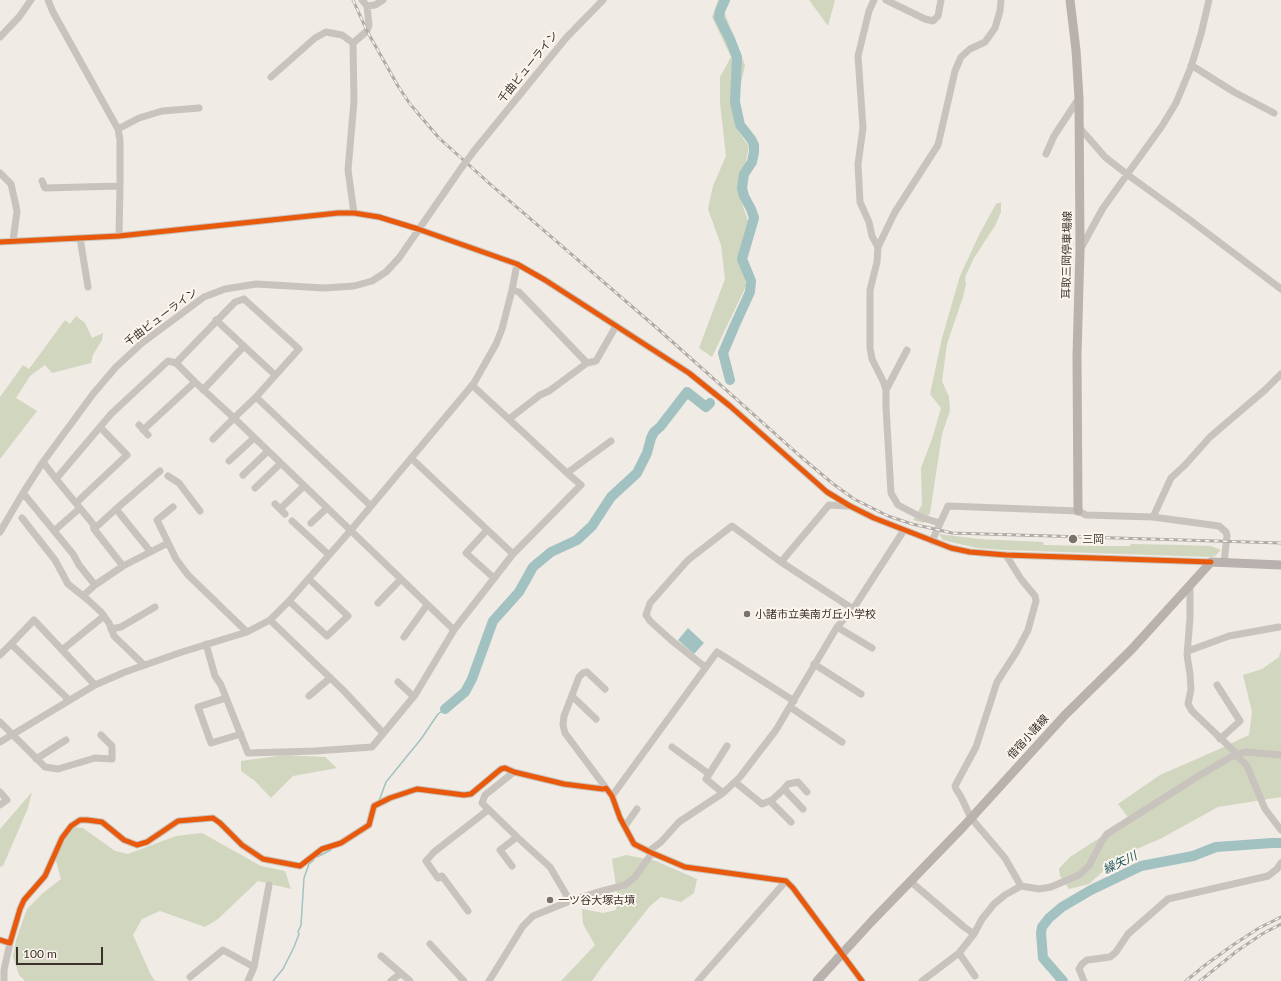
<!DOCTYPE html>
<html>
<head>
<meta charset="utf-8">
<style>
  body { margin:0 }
  #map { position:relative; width:1281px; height:981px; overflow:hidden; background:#f0ebe5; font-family:Lato,sans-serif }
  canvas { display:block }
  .scale { position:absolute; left:16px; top:947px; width:87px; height:18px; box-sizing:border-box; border:2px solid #3b302b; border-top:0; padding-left:5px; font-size:12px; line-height:14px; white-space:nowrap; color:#3b302b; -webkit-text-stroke:3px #fbf5ee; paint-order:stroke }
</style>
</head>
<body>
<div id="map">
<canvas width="1281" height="981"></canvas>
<div class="scale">100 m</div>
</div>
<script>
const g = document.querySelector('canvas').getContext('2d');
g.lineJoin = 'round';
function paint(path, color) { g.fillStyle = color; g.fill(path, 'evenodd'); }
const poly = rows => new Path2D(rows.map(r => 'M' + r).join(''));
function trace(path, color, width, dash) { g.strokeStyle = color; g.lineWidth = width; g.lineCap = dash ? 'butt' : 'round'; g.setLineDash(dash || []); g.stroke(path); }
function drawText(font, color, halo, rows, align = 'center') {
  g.font = font + ' Lato,"Noto Sans JP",sans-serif'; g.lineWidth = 4; g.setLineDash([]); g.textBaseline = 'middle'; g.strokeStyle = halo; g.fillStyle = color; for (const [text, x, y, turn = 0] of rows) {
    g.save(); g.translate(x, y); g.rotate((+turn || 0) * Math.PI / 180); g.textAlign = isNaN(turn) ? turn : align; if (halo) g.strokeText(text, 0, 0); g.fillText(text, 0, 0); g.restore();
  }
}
const green = poly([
  [718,0,725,0,725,14,745,65,734,116,735,126,749,147,744,170,740,197,749,224,745,250,744,275,746,286,712,357,699,348,725,279,721,245,708,209,713,186,726,156,720,103,720,77,731,57,712,17],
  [809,0,835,0,828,26],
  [1001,202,1001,212,996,224,974,258,965,277,966,284,963,297,947,344,942,381,949,397,950,411,942,434,930,513,924,523,913,520,922,505,921,468,932,439,941,408,930,394,942,338,960,276,980,233,996,204],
  [76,316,85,323,92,338,103,333,102,340,93,355,91,363,52,373,45,365,30,376,16,398,37,411,0,459,0,397,23,365,29,369,65,320,70,324],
  [939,534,979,539,1043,542,1044,545,1090,546,1130,546,1131,544,1181,545,1211,546,1221,550,1215,556,1212,557,1003,550,977,548,951,542,943,540],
  [1281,649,1281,797,1218,807,1160,839,1120,856,1089,884,1069,889,1060,876,1059,869,1064,863,1070,857,1093,842,1130,820,1118,804,1160,775,1217,750,1249,735,1252,712,1243,675,1262,669,1279,657],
  [285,755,325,757,337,768,293,776,271,798,255,781,241,771,241,761],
  [32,792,28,808,3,866,0,867,0,829],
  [72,827,83,828,115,851,128,854,176,836,202,833,261,866,285,871,291,889,258,881,218,919,205,927,160,911,142,919,133,935,150,973,155,981,25,981,19,975,13,957,16,940,27,909,43,893,61,879,55,857],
  [626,855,656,861,697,879,694,893,681,902,661,897,650,906,601,968,592,981,561,981,595,945,583,924,582,909,603,913,616,910,617,893,612,859]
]);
const water = poly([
  [688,628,704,643,694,654,678,640]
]);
const stream = poly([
  [379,801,386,782,421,739,438,714,445,709],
  [317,857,331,850],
  [273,981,283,969,294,947,299,934,298,932,301,925,304,878,309,864,314,860]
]);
const river = poly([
  [725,0,720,11,719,18,730,39,737,57,735,102,740,125,751,139,754,145,754,152,752,162,744,174,742,188,744,196,751,209,754,218,742,259,751,281,750,292,734,327,723,353,730,380],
  [445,709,465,692,472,679,493,621,519,592,533,567,551,552,577,540,592,526,611,497,637,473,647,453,651,438,654,432,660,427,687,392,706,407,710,403],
  [1063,981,1043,958,1041,933,1042,927,1049,918,1062,907,1091,890,1141,866,1193,856,1216,847,1272,843,1281,843]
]);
const minor = poly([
  [48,0,53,12,118,129,120,140,120,186,119,236],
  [874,0,869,11,858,56,863,128,858,164,860,202,869,222,872,236,878,247],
  [886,0,925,19,933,21,938,16,941,0],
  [367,6,375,5,383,0],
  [0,37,19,17,31,0],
  [1191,65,1234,92,1274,113],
  [271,77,315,38,326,32,342,35,353,43],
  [1079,127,1105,157,1128,175,1190,220,1281,289],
  [118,129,139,118,162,111,199,108],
  [474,151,566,38,603,0],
  [1046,154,1054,136,1079,98],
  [0,173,11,184,17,211,13,241],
  [42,181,45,188,120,186],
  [354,213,348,170,354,101,353,43,367,31,369,25,367,6,362,0],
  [80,238,88,287],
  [0,242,119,236,338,213,354,213,379,217,418,229,517,264,545,280,689,373,730,406,827,492,850,506,874,518,951,548,970,552,1006,555,1211,562],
  [1080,250,1103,208,1162,126,1176,103,1191,67,1201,34,1209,0],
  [512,290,519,292,587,363],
  [244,299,299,349,256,397,234,418,195,382,176,363,235,302,244,299],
  [216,320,275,375],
  [472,385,567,473,611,441],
  [203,390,244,346],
  [886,390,907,350],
  [256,397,371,506],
  [509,419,540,395,549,391,587,363,596,361,616,326],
  [139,425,148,435],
  [143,430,195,382],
  [411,458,513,554,581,485,567,473],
  [229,461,254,438],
  [43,462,56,479,111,414,168,361,176,363],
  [243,475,268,451],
  [168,476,179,483,200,511],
  [56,479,93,524,94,529,123,566],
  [255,488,280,464],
  [23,493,73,554,79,565,95,585,123,566,168,543],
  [76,503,127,455,100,427],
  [275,504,285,514],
  [847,506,829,505,781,562,853,609],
  [173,507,157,520,176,559,188,575,247,632],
  [116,509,160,471],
  [280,509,304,486],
  [1153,517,1171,478,1185,465,1210,437,1265,390,1281,374],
  [22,518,55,560,68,584,88,600,101,612,109,623,114,636,144,665],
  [292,521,329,555],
  [311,523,327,508],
  [940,523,923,518,898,505,891,493,886,407,886,390,883,381,872,359,870,348,870,290,877,262,878,247,895,212,938,145,955,71,961,57,970,49,985,42,995,28,1000,11,1001,0],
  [94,529,116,509,150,551],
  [487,530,466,553,494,578],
  [54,531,80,508],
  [0,532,23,493,43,462,93,394,116,367,142,343,204,297,225,289,256,284,324,288,354,286,372,281,386,272,399,258,462,167],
  [932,541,948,506,1078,511,1086,515,1153,517,1219,526,1226,532,1227,536,1224,563],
  [1006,555,1021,579,1035,596,1036,601,1028,630,1017,651,997,682,976,747,955,786,956,789,961,797,971,818,1005,858,1021,886],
  [1190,587,1190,618,1187,655,1190,674,1191,689,1188,704,1192,711,1237,754],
  [83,596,95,585],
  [289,601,327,636,348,616,309,579],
  [378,603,401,579],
  [270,620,344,691,383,733],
  [837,627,872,648],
  [111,629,121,627,155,607],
  [453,631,513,554],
  [404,637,427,605],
  [206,644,215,676,221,685,248,753,315,751,372,747,415,695,454,630,234,418,213,439],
  [62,650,104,616],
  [1188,651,1229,636,1279,627],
  [0,655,11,644],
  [814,664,861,694],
  [705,667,671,640,650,621,646,615,650,603,688,560,732,526,781,562],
  [398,682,413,696],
  [1217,685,1240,721,1220,739],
  [605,689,587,672,583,673,579,677,564,716,563,725,565,733,606,788],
  [309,696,330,678],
  [572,696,596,719],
  [226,698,198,707,211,743,241,734],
  [69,700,11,644,34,620,95,685],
  [790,707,842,742],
  [0,722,45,767,58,769,95,758,112,759,112,746,101,735],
  [0,742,95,685,125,672,182,652,247,632,270,620,289,601,351,530,474,383,496,344,502,329,512,290,517,264],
  [672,747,709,774],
  [1234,755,1238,757,1247,766,1265,809,1281,830],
  [36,759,66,740],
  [514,772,485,795,482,803,517,837,550,867,570,901],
  [735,782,762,804,772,800,784,789,803,809],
  [784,789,788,784,798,782,807,792],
  [0,792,7,800,0,805],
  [723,793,706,779,727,746],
  [612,796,717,652,794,701],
  [770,801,791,822],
  [625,826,637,809],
  [649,851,661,842,679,822,723,793,740,777,776,730,837,627,853,609,904,530],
  [512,866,500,850,517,837],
  [910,881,964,927,974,934],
  [468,911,442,876,438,878,426,861,434,852,488,810],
  [0,940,10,943,20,909,24,900,45,876,62,838,71,826,80,820,87,820,102,822,124,840,137,845,147,842,178,821,213,818,220,823,242,845,263,859,300,866,322,849,341,843,369,825,374,806,390,798,417,789,464,795,471,794,501,769,505,768,514,772,564,784,603,789,606,788,612,796,620,818,634,844,652,853,685,867,786,881,793,888,862,981],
  [430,944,464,981],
  [959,953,975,976],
  [381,956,410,981],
  [254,967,269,885],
  [190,977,223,950,254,967,248,981],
  [4,981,4,970,10,943],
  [391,981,401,973],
  [489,981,523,926,533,916,570,901,595,893,625,885,635,877,652,853],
  [698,981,786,881],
  [922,981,959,953,974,934,982,919,994,904,1005,895,1021,886,1039,889,1051,887,1079,875,1089,866,1102,841,1107,834,1197,777,1234,755,1246,752,1281,755],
  [1084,981,1079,969,1082,964,1087,960,1110,957,1116,952,1128,934,1168,899,1268,876,1277,869,1281,863]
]);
const major = poly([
  [1070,0,1076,50,1079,98,1080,250,1077,355,1078,511],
  [817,981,872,921,963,827,1065,715,1132,649,1211,562,1281,565]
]);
const rail = poly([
  [353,0,367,31,398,86,410,104,439,138,490,184,658,329,800,456,832,483,854,499,888,516,912,524,952,533,1281,543],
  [1186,981,1204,966,1233,945,1259,928,1281,917],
  [1200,981,1237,951,1262,934,1281,924]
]);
const minorBridge = poly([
  [462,167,474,151]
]);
const cycleway = poly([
  [0,242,119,236,338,213,354,213,379,217,418,229,517,264,545,280,689,373,730,406,827,492,850,506,874,518,951,548,970,552,1006,555,1211,562],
  [0,940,10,943,20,909,24,900,45,876,62,838,71,826,80,820,87,820,102,822,124,840,137,845,147,842,178,821,213,818,220,823,242,845,263,859,300,866,322,849,341,843,369,825,374,806,390,798,417,789,464,795,471,794,501,769,505,768,514,772,564,784,603,789,606,788,612,796,620,818,634,844,652,853,685,867,786,881,793,888,862,981]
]);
const markers = [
  [1073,539,5,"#7a716c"],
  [747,614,4,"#7a716c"],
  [550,900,4,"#7a716c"]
];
const streetNames = [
  ["千曲ビューライン",528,67,-51],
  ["耳取三岡停車場線",1067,255,-89],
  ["千曲ビューライン",161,317,-37],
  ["借宿小諸線",1028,737,-48]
];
const poiNames = [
  ["三岡",1082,539],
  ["小諸市立美南ガ丘小学校",755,614],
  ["一ツ谷大塚古墳",558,900]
];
const waterNames = [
  ["繰矢川",1120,863,-26]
];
paint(green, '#d1d6bf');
paint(water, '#a1c2c1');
trace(stream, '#a1c2c1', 1.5);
trace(river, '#a1c2c1', 10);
trace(minor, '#c9c3be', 7);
trace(major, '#b8b1ad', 9);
trace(rail, '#b1aca8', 3);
trace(rail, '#fbf5ee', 1.5, [4.5]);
trace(minorBridge, '#c9c3be', 7);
trace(cycleway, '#e8590c', 5);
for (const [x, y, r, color] of markers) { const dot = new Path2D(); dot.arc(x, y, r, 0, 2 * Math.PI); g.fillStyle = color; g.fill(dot); trace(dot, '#fbf5ee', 1.5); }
drawText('11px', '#3b302b', '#fbf5ee', streetNames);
drawText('11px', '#3b302b', '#fbf5ee', poiNames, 'left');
drawText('italic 12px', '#1f5a5e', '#fbf5ee', waterNames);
</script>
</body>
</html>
